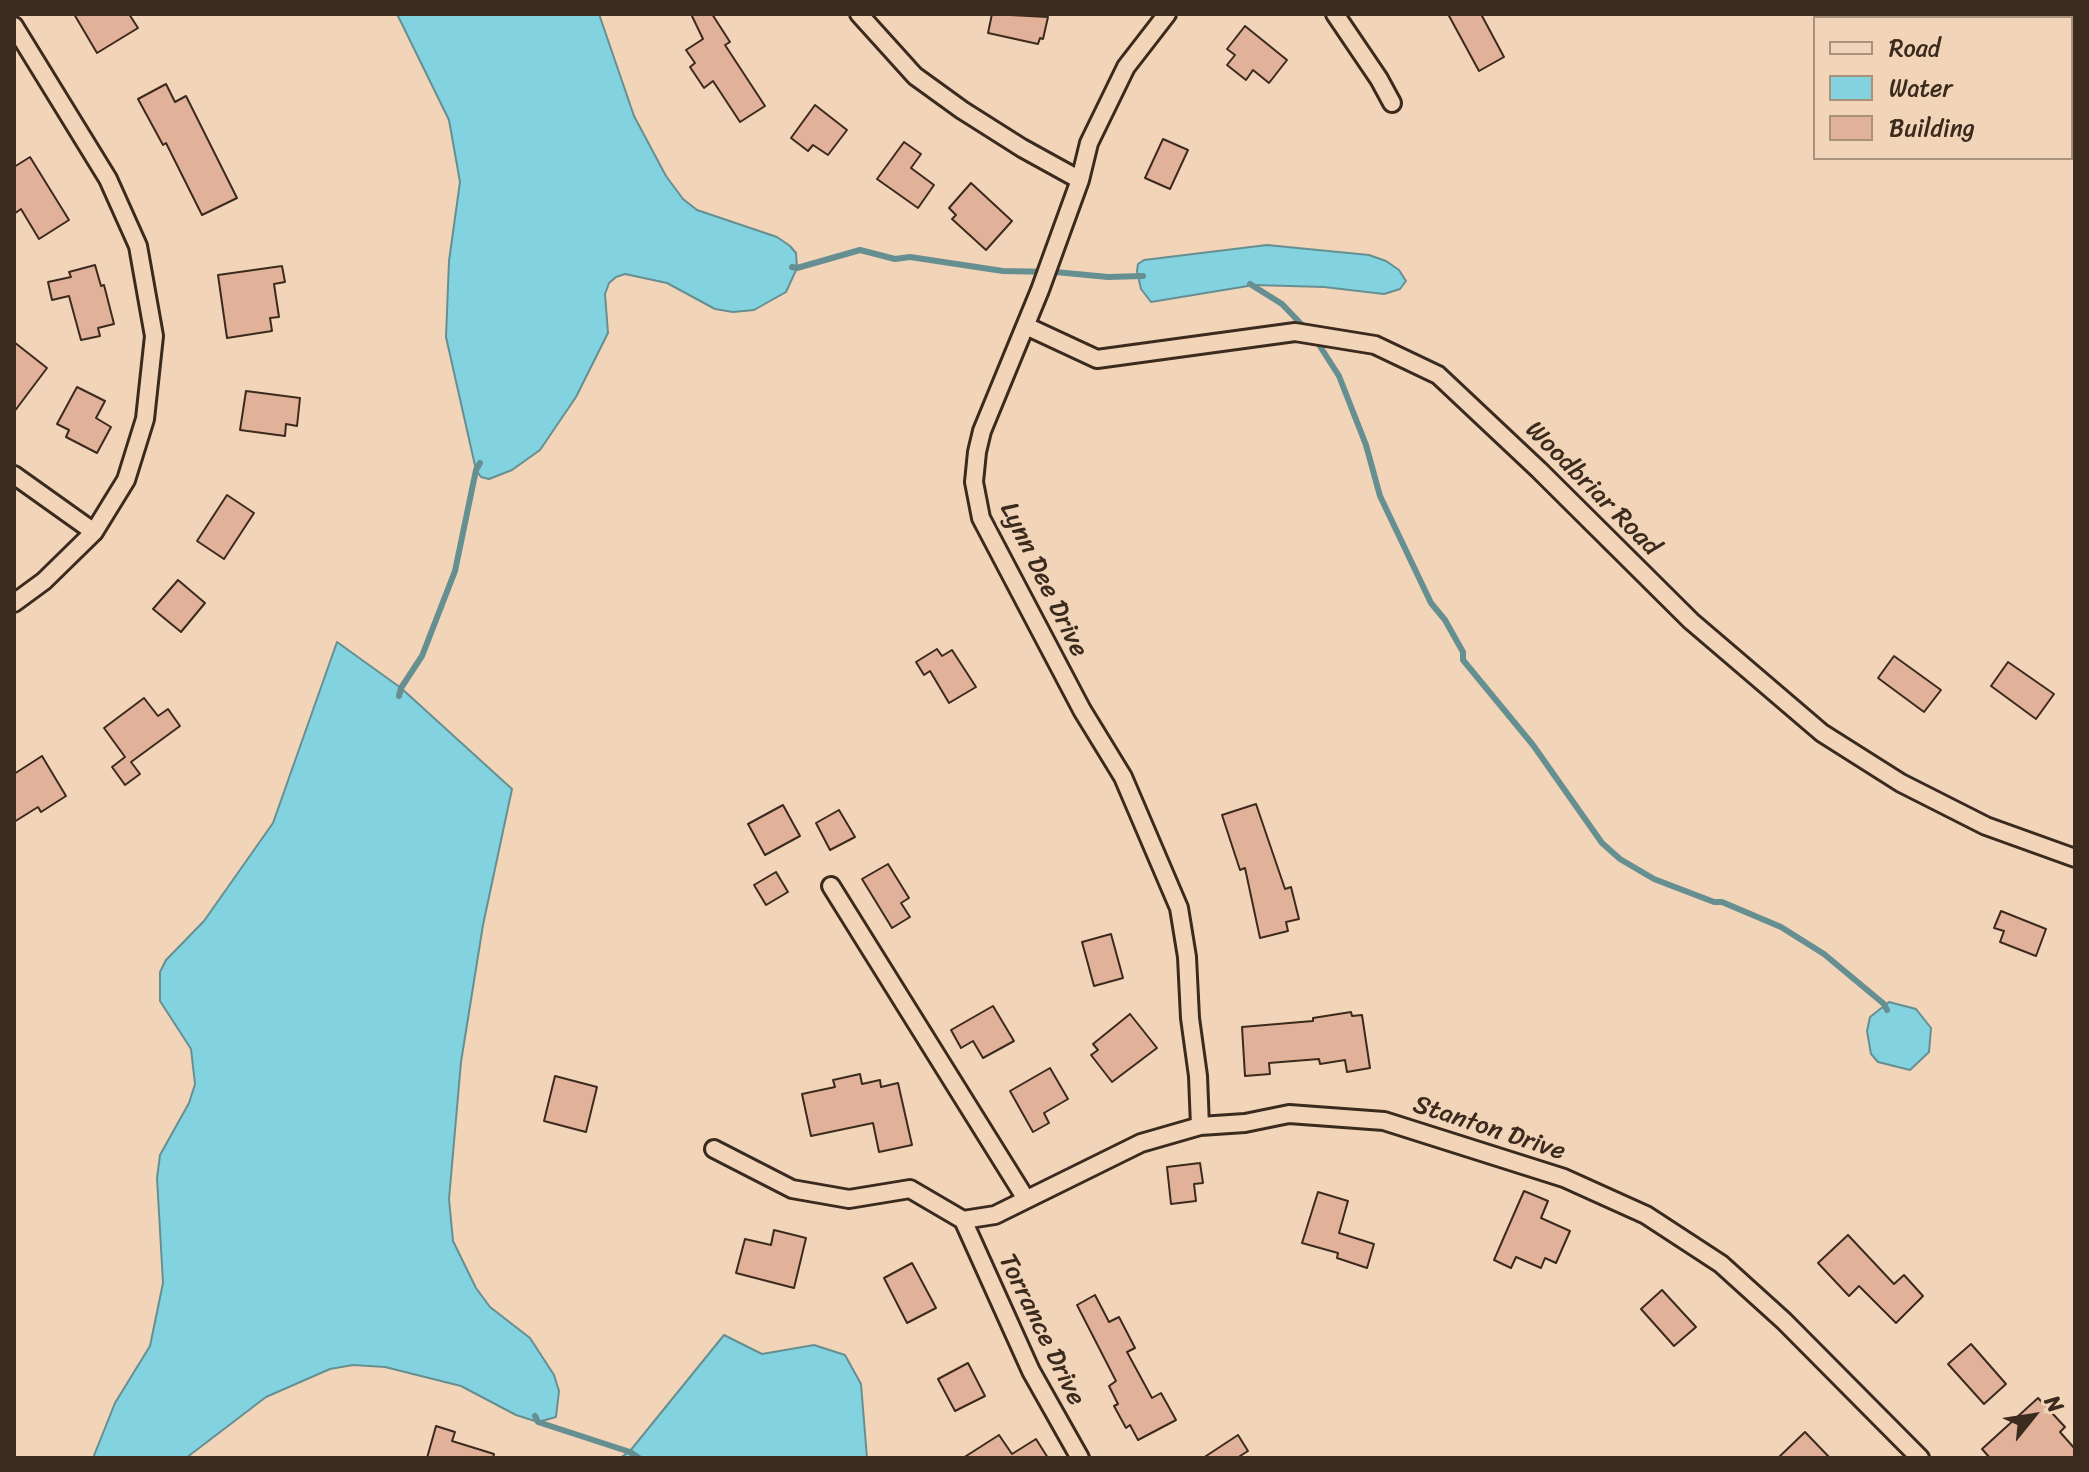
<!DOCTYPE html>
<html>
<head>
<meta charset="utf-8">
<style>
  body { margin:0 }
  #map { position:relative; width:2089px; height:1472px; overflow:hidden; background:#f2d5b8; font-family:Sriracha,sans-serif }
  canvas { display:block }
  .frame { position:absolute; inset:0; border:16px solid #3b2a1e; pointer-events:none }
  .legend { position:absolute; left:1813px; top:16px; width:260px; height:144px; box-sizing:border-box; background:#f2d5b8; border:2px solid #a9917a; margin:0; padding:10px 14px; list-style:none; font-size:24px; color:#3b2a1e }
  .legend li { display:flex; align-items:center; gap:16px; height:40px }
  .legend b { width:40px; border:2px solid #a9917a }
  .north { position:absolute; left:1993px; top:1376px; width:80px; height:80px; -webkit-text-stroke:6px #f2d5b8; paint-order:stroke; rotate:60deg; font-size:22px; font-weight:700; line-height:32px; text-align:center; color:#3b2a1e }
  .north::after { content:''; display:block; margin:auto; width:28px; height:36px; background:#3b2a1e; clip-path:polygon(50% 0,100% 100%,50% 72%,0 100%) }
</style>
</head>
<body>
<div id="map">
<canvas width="2089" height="1472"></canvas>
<div class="frame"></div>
<ul class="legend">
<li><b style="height:10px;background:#f2d5b8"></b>Road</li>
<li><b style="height:22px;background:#83d2df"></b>Water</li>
<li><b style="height:22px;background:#e2b199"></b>Building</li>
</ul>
<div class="north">N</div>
</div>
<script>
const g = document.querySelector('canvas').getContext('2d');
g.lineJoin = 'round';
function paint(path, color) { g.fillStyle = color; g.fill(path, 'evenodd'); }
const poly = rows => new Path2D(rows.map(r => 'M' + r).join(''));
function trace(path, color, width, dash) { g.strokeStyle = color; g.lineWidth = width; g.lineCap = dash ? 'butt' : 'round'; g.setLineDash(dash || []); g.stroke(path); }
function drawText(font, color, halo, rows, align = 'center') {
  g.font = font + ' Sriracha,sans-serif'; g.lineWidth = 8; g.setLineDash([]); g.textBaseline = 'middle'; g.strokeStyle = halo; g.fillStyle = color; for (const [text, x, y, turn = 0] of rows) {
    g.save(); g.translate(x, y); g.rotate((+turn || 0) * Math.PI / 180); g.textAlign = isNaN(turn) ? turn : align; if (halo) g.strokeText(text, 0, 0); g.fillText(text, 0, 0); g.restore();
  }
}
const water = poly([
  [397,14,599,14,634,116,666,176,683,199,697,210,777,237,790,246,796,253,797,268,786,292,754,310,733,312,715,309,667,283,625,274,616,277,609,283,605,294,608,333,576,397,540,450,512,470,489,479,481,477,476,470,446,337,449,261,460,182,449,120,397,14],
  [1267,245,1369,255,1386,261,1399,270,1406,281,1400,289,1384,294,1324,287,1254,285,1151,302,1141,289,1137,271,1138,264,1144,260,1267,245],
  [337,642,401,688,512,789,483,925,461,1062,449,1199,453,1241,476,1288,490,1307,530,1338,554,1375,559,1391,556,1417,538,1422,516,1415,461,1386,385,1367,353,1365,330,1369,266,1397,186,1458,93,1458,115,1403,150,1346,163,1283,157,1178,160,1155,189,1103,195,1084,191,1049,160,1001,160,972,166,960,204,921,273,823,337,642],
  [1889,1002,1916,1009,1931,1028,1929,1052,1910,1070,1878,1062,1871,1054,1867,1031,1870,1017,1889,1002],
  [724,1335,762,1354,814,1345,845,1355,861,1384,867,1458,620,1458,630,1451,724,1335]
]);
const stream = poly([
  [792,267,797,268,860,250,895,259,910,257,1003,271,1055,272,1108,277,1143,276],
  [1250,284,1282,304,1306,329],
  [1316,340,1339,376,1366,445,1380,496,1431,603,1445,620,1463,652,1463,660,1533,745,1602,843,1620,859,1654,879,1714,902,1722,902,1781,927,1824,954,1884,1004,1887,1010],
  [399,696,401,688,422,656,455,571,476,470,480,463],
  [535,1416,538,1422,630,1452,639,1458]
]);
const building = poly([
  [74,14,129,14,138,28,97,53,74,14],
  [691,14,712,14,730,42,725,45,765,106,740,122,713,81,704,88,690,67,695,63,686,50,703,39,691,14],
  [992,14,1048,17,1043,39,1040,38,1038,44,988,33,992,14],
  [1448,14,1481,14,1504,57,1479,71,1448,14],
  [1245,26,1287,60,1269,83,1253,70,1246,80,1227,65,1235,55,1227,49,1245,26],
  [166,84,175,102,186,96,237,198,202,215,166,143,163,145,138,99,166,84],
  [815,105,847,130,828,155,813,145,808,151,791,138,815,105],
  [1163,139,1188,150,1170,189,1145,178,1163,139],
  [904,142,921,154,911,168,934,185,918,208,877,179,904,142],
  [30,157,69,220,39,239,21,209,14,214,14,167,30,157],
  [971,183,1012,221,986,250,952,219,956,215,949,208,971,183],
  [95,265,101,286,104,285,114,324,98,328,100,336,81,340,69,296,52,300,48,282,71,277,69,272,95,265],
  [282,266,285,282,274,284,279,317,270,318,272,331,227,338,218,275,282,266],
  [14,342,47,368,14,412,14,342],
  [77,387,105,401,96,418,111,427,97,453,66,437,69,430,57,424,77,387],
  [246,391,300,398,297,426,286,424,285,436,240,430,246,391],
  [227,495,254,513,224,559,197,541,227,495],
  [178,580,205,603,181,632,153,609,178,580],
  [937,649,942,656,952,650,976,687,949,703,930,671,924,675,916,662,937,649],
  [1894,656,1941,690,1924,712,1878,678,1894,656],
  [2008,662,2054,694,2036,719,1991,686,2008,662],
  [144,698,158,716,168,709,180,726,131,762,140,774,125,785,112,767,125,757,104,728,144,698],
  [42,756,66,796,41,812,38,807,14,822,14,774,42,756],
  [1256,804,1285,889,1291,887,1299,919,1286,922,1288,931,1260,938,1245,868,1240,870,1222,815,1256,804],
  [783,805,800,836,765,855,748,824,783,805],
  [839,810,855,837,830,850,816,823,839,810],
  [888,864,909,898,901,903,910,917,892,928,862,879,888,864],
  [776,872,788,892,766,905,754,885,776,872],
  [2001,911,2046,929,2036,956,2000,942,2004,931,1994,928,2001,911],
  [1111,934,1123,978,1094,986,1082,942,1111,934],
  [993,1006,1014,1041,983,1058,973,1041,961,1048,951,1030,993,1006],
  [1351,1012,1352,1016,1362,1015,1370,1068,1347,1072,1345,1060,1320,1064,1319,1059,1269,1063,1270,1074,1245,1076,1242,1027,1313,1021,1313,1018,1351,1012],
  [1130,1014,1157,1048,1112,1082,1091,1055,1098,1050,1093,1044,1130,1014],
  [1050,1068,1068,1099,1044,1113,1049,1123,1033,1132,1010,1091,1050,1068],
  [860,1074,862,1084,880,1080,881,1087,898,1083,912,1145,879,1152,873,1123,811,1136,802,1094,835,1087,833,1080,860,1074],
  [555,1076,597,1087,586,1132,544,1121,555,1076],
  [1200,1163,1203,1183,1194,1184,1196,1201,1171,1204,1167,1167,1200,1163],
  [1524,1191,1548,1201,1541,1218,1570,1231,1556,1263,1545,1258,1541,1268,1516,1257,1511,1268,1494,1260,1524,1191],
  [1318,1192,1348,1201,1339,1233,1374,1244,1367,1268,1337,1258,1338,1253,1302,1243,1318,1192],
  [774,1230,806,1238,794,1288,736,1273,745,1239,771,1245,774,1230],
  [1848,1235,1894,1284,1904,1275,1923,1296,1896,1323,1859,1286,1849,1296,1818,1263,1848,1235],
  [912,1263,936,1308,907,1323,884,1278,912,1263],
  [1662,1290,1696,1327,1674,1346,1641,1309,1662,1290],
  [1095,1295,1109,1322,1119,1317,1135,1348,1127,1352,1152,1398,1161,1393,1176,1420,1138,1440,1130,1425,1126,1428,1114,1406,1118,1404,1109,1386,1116,1381,1077,1305,1095,1295],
  [1971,1344,2006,1384,1984,1404,1948,1364,1971,1344],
  [968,1363,985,1396,955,1411,938,1379,968,1363],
  [2038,1398,2065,1427,2060,1432,2075,1449,2075,1458,1990,1458,1982,1449,2038,1398],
  [436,1426,455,1432,452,1441,494,1454,493,1458,427,1458,436,1426],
  [1805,1432,1830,1458,1778,1458,1805,1432],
  [999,1435,1012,1454,1036,1439,1048,1458,963,1458,999,1435],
  [1238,1435,1248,1451,1237,1458,1203,1458,1238,1435]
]);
const minor = poly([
  [859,14,915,76,962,110,1022,148,1080,180],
  [1167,14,1126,67,1089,143,1080,180,1040,290,982,431,977,452,974,482,981,518,1082,710,1123,777,1179,908,1187,957,1190,1018,1198,1076,1200,1126],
  [1335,14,1379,79,1392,103],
  [14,26,108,179,138,246,154,336,145,419,126,480,94,532,44,581,14,603],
  [1026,326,1097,359,1295,332,1375,345,1438,375,1539,470,1691,621,1822,733,1901,783,1986,826,2075,858],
  [14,475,94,532],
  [831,886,1026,1199],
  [714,1149,792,1189,849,1199,910,1189,963,1220],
  [963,1220,995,1215,1141,1143,1200,1126,1245,1123,1289,1114,1384,1121,1564,1178,1646,1215,1721,1264,1784,1321,1920,1458],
  [963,1220,1031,1371,1080,1458]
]);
const streetNames = [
  ["Woodbriar Road",1592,489,45],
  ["Lynn Dee Drive",1043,580,64],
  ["Stanton Drive",1489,1129,18],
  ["Torrance Drive",1041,1330,64]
];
paint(water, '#83d2df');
trace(water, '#668f92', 2);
trace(stream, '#668f92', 6);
paint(building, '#e2b199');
trace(building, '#3b2a1e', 2);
trace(minor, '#3b2a1e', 22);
trace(minor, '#f2d5b8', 16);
drawText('26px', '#3b2a1e', '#f2d5b8', streetNames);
</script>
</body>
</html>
